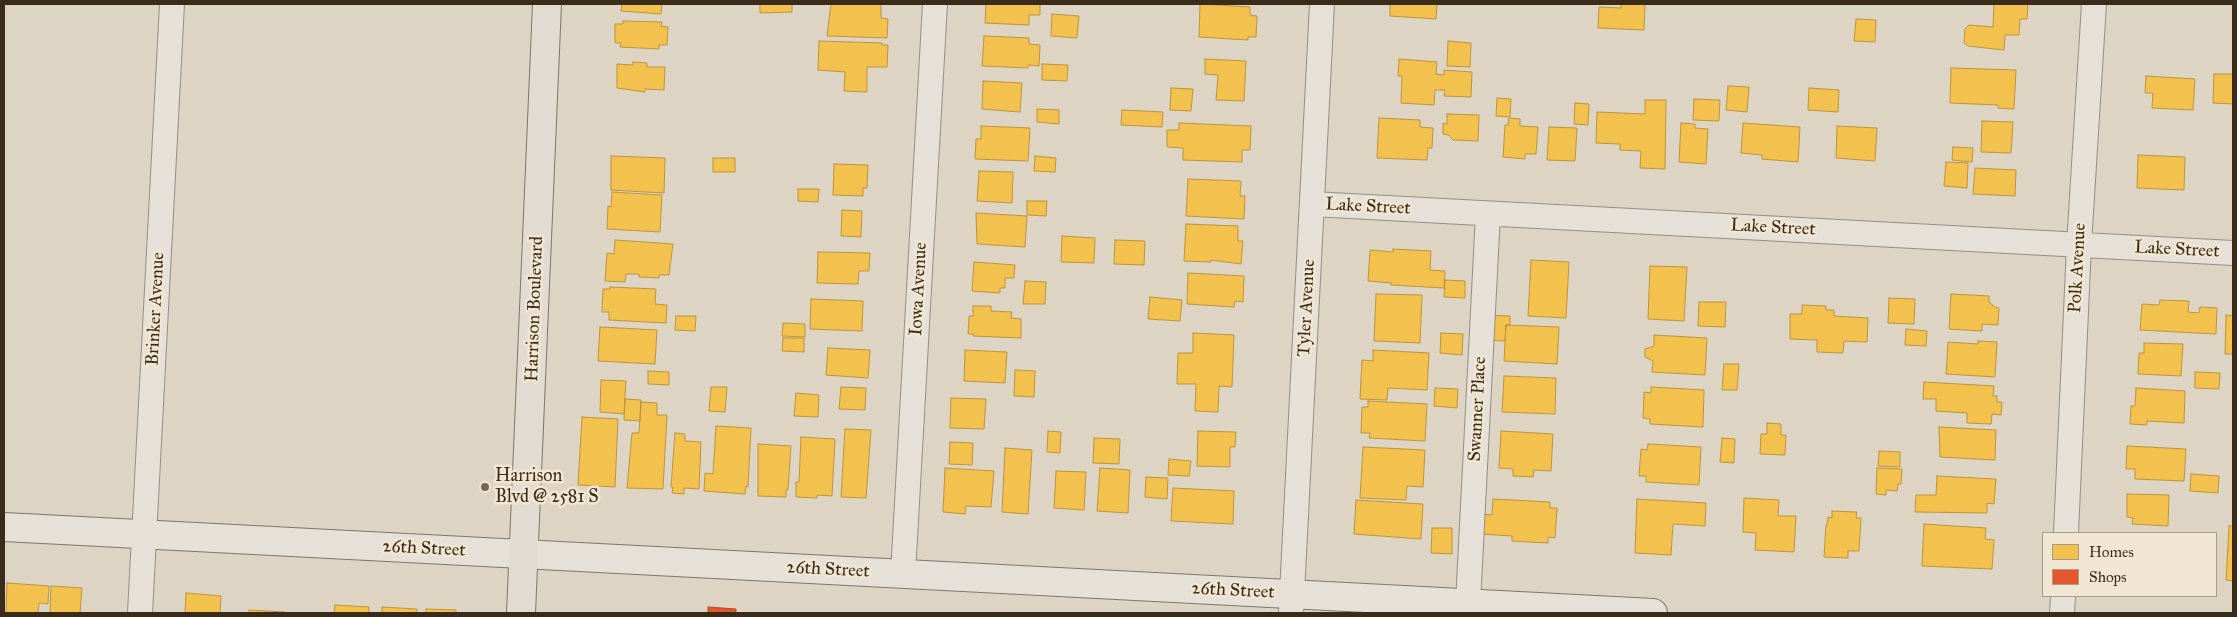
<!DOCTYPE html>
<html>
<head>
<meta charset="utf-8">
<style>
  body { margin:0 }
  #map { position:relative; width:2237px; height:617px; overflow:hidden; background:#ded4c4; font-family:"IM FELL Great Primer",serif }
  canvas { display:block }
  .frame { position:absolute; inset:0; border:5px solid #3b2b19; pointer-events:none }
  .legend { position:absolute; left:2042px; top:532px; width:175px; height:65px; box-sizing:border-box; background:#f0e6d2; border:1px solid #a89b88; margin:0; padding:6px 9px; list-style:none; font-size:15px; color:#3b2b19 }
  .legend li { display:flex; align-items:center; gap:10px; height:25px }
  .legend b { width:25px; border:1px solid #a89b88 }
</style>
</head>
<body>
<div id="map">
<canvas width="2237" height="617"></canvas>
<div class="frame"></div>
<ul class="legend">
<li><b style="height:14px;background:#f2c14e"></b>Homes</li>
<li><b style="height:14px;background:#e4572e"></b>Shops</li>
</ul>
</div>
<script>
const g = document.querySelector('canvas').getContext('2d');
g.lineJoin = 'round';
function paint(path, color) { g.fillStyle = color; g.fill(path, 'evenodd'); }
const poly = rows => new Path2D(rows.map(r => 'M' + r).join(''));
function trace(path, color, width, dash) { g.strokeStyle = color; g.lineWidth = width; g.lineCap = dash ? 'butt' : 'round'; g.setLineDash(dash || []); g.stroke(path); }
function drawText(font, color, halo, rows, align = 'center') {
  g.font = font + ' "IM FELL Great Primer",serif'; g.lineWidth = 5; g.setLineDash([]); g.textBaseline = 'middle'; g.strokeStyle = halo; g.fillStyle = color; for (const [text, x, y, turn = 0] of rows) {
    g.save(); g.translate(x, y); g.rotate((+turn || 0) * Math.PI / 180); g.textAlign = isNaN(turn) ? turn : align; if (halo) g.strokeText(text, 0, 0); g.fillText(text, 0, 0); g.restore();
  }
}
const homes = poly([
  [622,4,662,4,661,14,621,11,622,4],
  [760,4,792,4,792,12,760,13,760,4],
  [831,4,881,4,881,18,888,19,887,38,827,36,831,4],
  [986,4,1040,4,1040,15,1029,15,1029,25,985,23,986,4],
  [1200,4,1250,7,1250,15,1257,16,1256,37,1248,37,1248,40,1199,37,1200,4],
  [1390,4,1437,4,1436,19,1390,16,1390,4],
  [1621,4,1645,4,1644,30,1598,28,1599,7,1621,8,1621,4],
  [1994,4,2028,4,2027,19,2020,19,2019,35,2005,35,2004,50,1968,46,1964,43,1965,29,1969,25,1993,27,1994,4],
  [1052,14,1079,16,1077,38,1051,36,1052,14],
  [1856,19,1876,20,1875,42,1854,41,1856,19],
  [623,21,662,22,661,26,668,27,667,45,659,45,659,49,620,47,621,43,615,43,615,24,623,24,623,21],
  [984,36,1029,38,1029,44,1040,45,1039,66,1028,65,1028,68,982,66,984,36],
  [819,41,882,43,882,45,888,45,887,67,867,67,867,92,844,91,845,72,818,70,819,41],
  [1448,41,1471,43,1470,67,1447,66,1448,41],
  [1205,59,1246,61,1244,101,1216,100,1218,75,1205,74,1205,59],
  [1399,59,1437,62,1436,74,1444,75,1444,70,1472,72,1471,97,1444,96,1445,90,1435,90,1434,105,1401,103,1402,76,1398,76,1399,59],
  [633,62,647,63,647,67,665,67,664,90,645,89,645,92,617,88,617,64,633,65,633,62],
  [1042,64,1068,65,1067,81,1042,80,1042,64],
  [1951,68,2016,70,2014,109,1998,108,1998,105,1950,103,1951,68],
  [2214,74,2233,74,2233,104,2213,103,2214,74],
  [2146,76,2195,79,2193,110,2152,108,2153,93,2145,93,2146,76],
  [983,81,1022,83,1020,112,982,109,983,81],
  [1728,86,1749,87,1747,112,1726,110,1728,86],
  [1171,88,1193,89,1191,111,1170,110,1171,88],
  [1809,88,1839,90,1838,112,1808,110,1809,88],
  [1497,98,1511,99,1510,117,1496,116,1497,98],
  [1694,99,1720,100,1719,121,1693,120,1694,99],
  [1645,100,1666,100,1665,169,1640,168,1641,151,1620,150,1620,144,1596,143,1597,112,1645,114,1645,100],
  [1575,103,1589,104,1588,125,1574,124,1575,103],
  [1037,109,1059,110,1059,124,1037,122,1037,109],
  [1122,110,1163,112,1162,127,1121,125,1122,110],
  [1447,114,1479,115,1478,141,1453,140,1449,135,1443,134,1443,123,1447,124,1447,114],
  [1379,118,1420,120,1420,127,1433,128,1432,148,1428,148,1427,160,1377,158,1379,118],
  [1509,118,1520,119,1520,126,1538,127,1536,154,1525,154,1525,159,1503,157,1505,125,1508,125,1509,118],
  [1982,121,2013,122,2011,153,1981,152,1982,121],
  [1179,123,1251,126,1250,150,1242,150,1242,162,1183,160,1183,148,1167,147,1167,130,1179,130,1179,123],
  [1681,123,1695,124,1695,128,1708,129,1706,164,1679,162,1681,123],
  [1743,123,1800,127,1798,162,1762,159,1762,155,1741,153,1743,123],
  [981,126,1030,128,1028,161,975,159,976,139,981,139,981,126],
  [1837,126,1877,128,1875,161,1836,158,1837,126],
  [1549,127,1577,128,1575,161,1547,160,1549,127],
  [1953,147,1973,148,1972,162,1952,160,1953,147],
  [2138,155,2185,157,2184,190,2137,188,2138,155],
  [611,156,665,158,664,193,611,190,611,156],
  [1035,156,1056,158,1055,172,1034,171,1035,156],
  [713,158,735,158,735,172,713,172,713,158],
  [1946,162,1968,163,1967,188,1944,186,1946,162],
  [834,164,868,165,867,188,863,188,863,196,833,195,834,164],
  [1975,168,2016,170,2015,196,1973,194,1975,168],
  [979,171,1013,172,1012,203,977,201,979,171],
  [1188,179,1241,181,1240,196,1245,196,1244,219,1186,216,1188,179],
  [798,189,819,189,818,202,798,201,798,189],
  [612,192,662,195,660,232,607,229,608,206,611,207,612,192],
  [1027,201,1047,201,1046,216,1027,215,1027,201],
  [842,210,862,211,861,237,841,236,842,210],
  [976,213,1027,216,1025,247,977,244,976,213],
  [1186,224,1238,226,1238,241,1243,241,1241,264,1211,260,1211,262,1184,261,1186,224],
  [1062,236,1095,238,1094,263,1061,262,1062,236],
  [615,240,673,244,669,275,659,275,659,278,639,277,639,274,626,274,625,282,605,281,607,253,614,254,615,240],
  [1115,240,1145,241,1144,265,1114,264,1115,240],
  [1393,249,1431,251,1430,270,1445,271,1444,288,1391,285,1391,283,1368,281,1370,250,1393,252,1393,249],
  [818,252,870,253,869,271,859,271,858,284,817,283,818,252],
  [1531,260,1569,262,1566,318,1528,316,1531,260],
  [974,262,1015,265,1014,278,1005,278,1005,288,1000,288,1000,293,972,291,974,262],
  [1650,266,1687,267,1684,321,1648,319,1650,266],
  [1188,273,1244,276,1243,302,1235,301,1234,307,1187,304,1188,273],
  [1445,280,1465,281,1465,298,1444,297,1445,280],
  [1025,281,1046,282,1045,304,1023,304,1025,281],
  [610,287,656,289,655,304,667,305,666,323,609,320,609,312,602,312,603,289,610,289,610,287],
  [1376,294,1422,295,1420,343,1374,341,1376,294],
  [1951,294,1989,296,1989,302,1995,307,1999,308,1998,325,1982,324,1982,331,1949,329,1951,294],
  [1150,297,1182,300,1180,321,1148,319,1150,297],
  [1889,298,1915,299,1914,324,1888,323,1889,298],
  [811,299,863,301,862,331,810,329,811,299],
  [2160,300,2189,301,2188,312,2199,313,2200,307,2217,308,2216,334,2140,330,2142,304,2159,305,2160,300],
  [1699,302,1726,302,1725,327,1698,326,1699,302],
  [1802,305,1826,306,1826,310,1834,310,1834,316,1868,318,1867,342,1844,341,1843,353,1817,352,1817,340,1790,339,1790,314,1802,314,1802,305],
  [973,306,991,306,991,311,1012,312,1011,318,1021,319,1021,338,973,336,973,334,968,334,969,316,973,316,973,306],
  [1486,315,1510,316,1510,325,1506,325,1505,341,1485,340,1486,315],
  [2226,315,2233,316,2233,354,2225,354,2226,315],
  [676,316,696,316,695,331,675,330,676,316],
  [783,323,805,324,805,337,782,336,783,323],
  [1506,325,1559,327,1557,364,1504,361,1506,325],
  [600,327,657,330,655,364,598,361,600,327],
  [1906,329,1927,331,1926,346,1905,345,1906,329],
  [1193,333,1234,335,1232,387,1219,386,1218,412,1195,411,1196,384,1177,384,1178,353,1193,353,1193,333],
  [1441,333,1463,334,1462,355,1440,353,1441,333],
  [1654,335,1707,338,1705,375,1652,372,1653,361,1645,357,1645,349,1654,346,1654,335],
  [783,338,804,338,804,352,782,351,783,338],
  [1978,341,1997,342,1995,377,1946,374,1948,342,1978,344,1978,341],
  [2144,343,2183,344,2181,376,2138,374,2139,353,2144,353,2144,343],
  [828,348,870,350,868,378,826,375,828,348],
  [965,350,1007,352,1005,383,964,381,965,350],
  [1373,350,1429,353,1427,390,1388,388,1387,400,1360,399,1362,360,1373,361,1373,350],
  [1724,364,1739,364,1737,390,1722,390,1724,364],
  [1015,370,1035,371,1034,397,1014,396,1015,370],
  [648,371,669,372,669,385,648,384,648,371],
  [2195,372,2220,373,2219,389,2195,388,2195,372],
  [1504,376,1556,378,1555,414,1502,412,1504,376],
  [601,380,626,381,624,414,600,412,601,380],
  [1924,382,1994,386,1993,396,1997,396,1997,402,2002,402,2001,415,1992,414,1991,424,1967,423,1967,413,1936,411,1936,399,1923,399,1924,382],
  [711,387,727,387,725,412,709,411,711,387],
  [841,387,866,388,865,410,839,409,841,387],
  [1651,387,1704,390,1703,427,1650,424,1650,419,1643,418,1644,392,1651,393,1651,387],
  [1435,388,1458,389,1457,408,1434,406,1435,388],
  [2136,388,2185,391,2184,423,2147,421,2147,425,2130,424,2131,406,2135,406,2136,388],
  [796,393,819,395,818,417,794,416,796,393],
  [951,398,986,399,984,429,950,428,951,398],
  [625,399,641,400,640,421,624,420,625,399],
  [1368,401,1427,404,1425,441,1369,438,1370,433,1361,433,1362,407,1368,407,1368,401],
  [641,402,657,403,657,415,667,415,663,489,627,488,632,433,639,433,641,402],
  [582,417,618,419,615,487,578,485,582,417],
  [1767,423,1781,424,1781,435,1786,435,1785,455,1760,454,1761,434,1767,434,1767,423],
  [716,426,751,428,748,487,746,486,745,494,704,491,705,473,713,474,716,426],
  [1939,427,1996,430,1995,460,1940,457,1939,427],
  [845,429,871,430,866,498,841,497,845,429],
  [1048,431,1061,432,1060,453,1047,452,1048,431],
  [1198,431,1236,432,1235,447,1230,447,1230,467,1197,466,1198,431],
  [1501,431,1553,434,1551,471,1534,470,1533,477,1513,476,1513,469,1499,468,1501,431],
  [675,433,685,434,685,441,701,442,699,489,684,488,684,494,672,493,673,487,671,487,675,433],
  [801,437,835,439,832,496,817,495,817,498,796,497,796,482,799,482,801,437],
  [1094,438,1120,439,1119,464,1093,463,1094,438],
  [1722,438,1735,439,1734,463,1720,462,1722,438],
  [950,442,973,443,972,465,949,464,950,442],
  [758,444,791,446,788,490,786,490,786,497,758,496,758,444],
  [1648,444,1701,447,1699,485,1646,482,1646,476,1639,476,1641,449,1647,450,1648,444],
  [2127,446,2186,449,2184,481,2135,479,2135,469,2126,469,2127,446],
  [1363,447,1425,450,1423,487,1407,486,1406,500,1360,498,1363,447],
  [1005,448,1032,450,1028,514,1002,512,1005,448],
  [1879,451,1900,452,1900,467,1878,466,1879,451],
  [1169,459,1191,461,1189,476,1168,475,1169,459],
  [945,468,994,471,991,507,966,506,965,514,943,512,945,468],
  [1100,468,1130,470,1128,513,1097,511,1100,468],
  [1877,468,1902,469,1901,484,1898,484,1897,491,1886,490,1886,495,1876,494,1877,468],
  [1056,471,1086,472,1084,510,1054,508,1056,471],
  [2191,474,2219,476,2218,493,2190,491,2191,474],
  [1937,476,1996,479,1994,504,1987,503,1987,513,1915,512,1916,495,1936,495,1937,476],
  [1146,477,1168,478,1167,499,1145,497,1146,477],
  [1173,488,1234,491,1233,524,1171,521,1173,488],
  [2127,494,2169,495,2168,526,2132,524,2133,518,2127,517,2127,494],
  [1744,498,1779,500,1778,516,1796,516,1794,552,1755,550,1756,533,1743,532,1744,498],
  [1493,499,1550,502,1550,508,1557,508,1555,538,1548,537,1548,543,1512,541,1512,536,1481,534,1482,514,1492,515,1493,499],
  [1637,499,1706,503,1705,526,1673,524,1671,555,1635,553,1637,499],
  [1356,500,1423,504,1421,539,1354,534,1356,500],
  [1832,511,1857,512,1856,518,1861,518,1859,551,1848,551,1848,558,1824,557,1826,525,1827,525,1828,517,1832,518,1832,511],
  [1924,524,1986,528,1985,539,1994,540,1992,569,1922,566,1924,524],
  [2229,526,2233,526,2233,581,2226,580,2229,526],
  [1432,528,1452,528,1452,554,1431,553,1432,528],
  [7,583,49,586,48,604,39,603,38,613,6,613,7,583],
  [51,586,82,588,80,613,50,613,51,586],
  [186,593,221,596,220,613,185,613,186,593],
  [335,605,369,607,369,613,334,613,335,605],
  [382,607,417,609,417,613,382,613,382,607],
  [426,609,456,610,456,613,426,613,426,609],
  [249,610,285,612,285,613,249,613,249,610]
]);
const shops = poly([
  [708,607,736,609,736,613,708,613,708,607]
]);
const street = poly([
  [1312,204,2233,253],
  [2066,533,2079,245,2094,4],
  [903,574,935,4],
  [1468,603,1488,214],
  [140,613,172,4],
  [1291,613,1322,4],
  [2062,613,2063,596]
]);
const secondary = poly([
  [4,527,1653,613]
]);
const primary = poly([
  [521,613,547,4]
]);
const markers = [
  [485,487,5,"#746655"]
];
const streetNames = [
  ["Lake Street",1368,207,3],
  ["Lake Street",1773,228,3],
  ["Lake Street",2177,250,3],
  ["Polk Avenue",2078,268,-87],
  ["Iowa Avenue",919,289,-87],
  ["Tyler Avenue",1307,308,-87],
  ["Brinker Avenue",156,309,-87],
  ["Harrison Boulevard",535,309,-88],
  ["Swanner Place",1478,409,-87],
  ["26th Street",424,549,3],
  ["26th Street",828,570,3],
  ["26th Street",1233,591,3]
];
const poiNames = [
  ["Harrison",495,477],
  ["Blvd @ 2581 S",495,498]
];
paint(homes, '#f2c14e');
trace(homes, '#bb943e', 1);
paint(shops, '#e4572e');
trace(shops, '#b14a28', 1);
trace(street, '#958e83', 26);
trace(secondary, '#7e766c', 30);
trace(primary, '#7e766c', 30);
trace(street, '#e5e1d8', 24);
trace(secondary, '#e5e1d8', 28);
trace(primary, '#e1dbd2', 28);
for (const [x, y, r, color] of markers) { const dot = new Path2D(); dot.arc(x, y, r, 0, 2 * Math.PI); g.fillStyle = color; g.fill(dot); trace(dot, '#f0e6d2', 2); }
drawText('18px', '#3b2b19', '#f0e6d2', streetNames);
drawText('18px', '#3b2b19', '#f0e6d2', poiNames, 'left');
</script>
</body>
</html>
